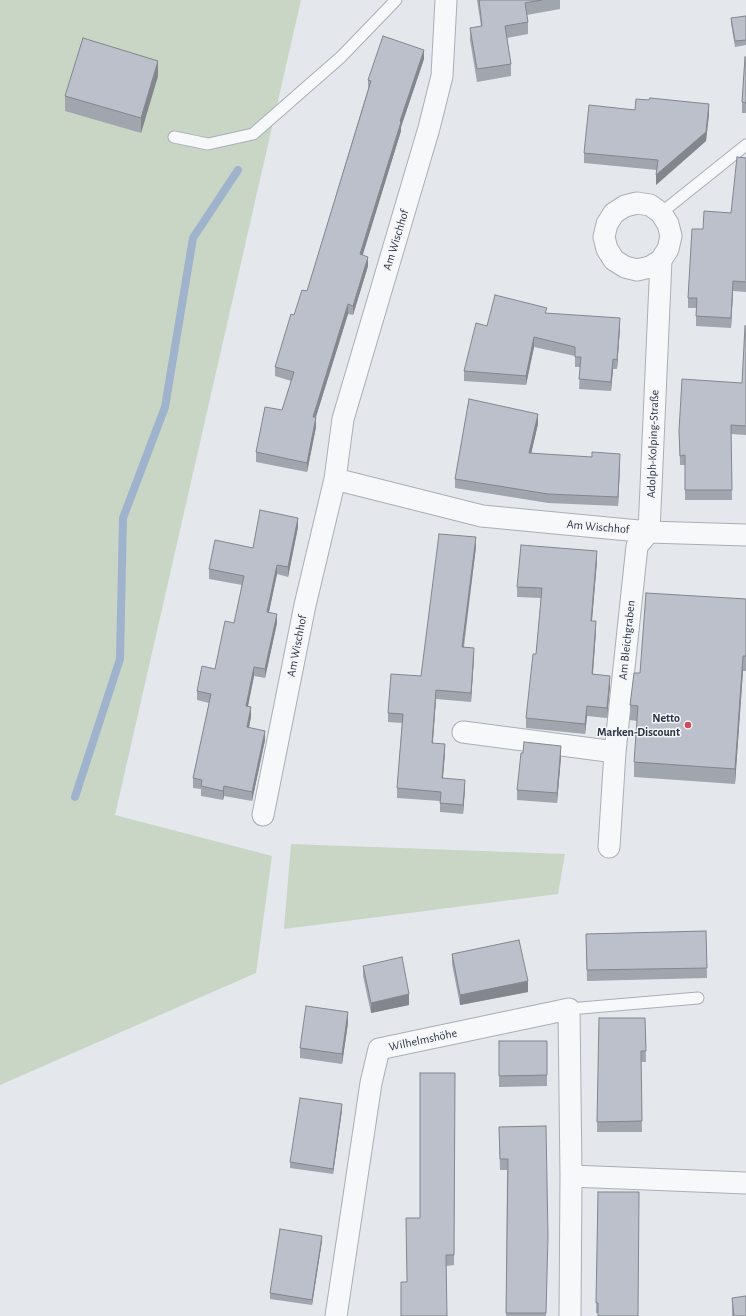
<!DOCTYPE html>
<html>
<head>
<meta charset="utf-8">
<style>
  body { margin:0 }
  canvas { display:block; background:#e4e7ec }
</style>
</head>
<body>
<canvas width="746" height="1316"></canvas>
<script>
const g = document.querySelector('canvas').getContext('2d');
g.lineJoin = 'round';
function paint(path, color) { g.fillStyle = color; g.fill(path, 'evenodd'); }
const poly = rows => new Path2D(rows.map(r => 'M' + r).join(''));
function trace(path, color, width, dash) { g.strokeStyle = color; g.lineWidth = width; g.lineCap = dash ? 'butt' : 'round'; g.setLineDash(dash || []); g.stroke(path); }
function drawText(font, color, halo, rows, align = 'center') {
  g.font = font + ' "Alegreya Sans",sans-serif'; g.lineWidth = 3; g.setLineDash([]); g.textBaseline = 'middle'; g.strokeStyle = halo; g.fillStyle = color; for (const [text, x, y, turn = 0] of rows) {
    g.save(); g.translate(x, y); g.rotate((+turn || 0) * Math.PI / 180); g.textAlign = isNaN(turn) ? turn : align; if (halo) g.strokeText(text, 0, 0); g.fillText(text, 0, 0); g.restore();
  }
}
const green = poly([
  [0,0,301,0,115,815,272,856,256,973,0,1085],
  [291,844,565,854,558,894,284,929]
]);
const stream = poly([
  [75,797,120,659,123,518,165,407,193,238,238,170]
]);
const lane = poly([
  [174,137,208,144,253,134,341,57,396,0],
  [661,213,746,145],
  [569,1009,698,998]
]);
const street = poly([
  [661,260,650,267,637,270,625,267,614,260,607,249,604,237,607,224,614,213,625,206,637,203,650,205,661,213,668,224,671,236,668,249,661,260,649,532,746,535],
  [335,479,482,516,649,532],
  [463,732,615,752],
  [263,815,305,605,335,479,343,419,429,128,442,76,446,0],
  [609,847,615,752,637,546,649,532],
  [336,1316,371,1083,379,1049,569,1009,571,1176],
  [570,1316,571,1176,746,1183]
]);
const wall = poly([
  [477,0,560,0,560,9,527,15,528,22,528,34,507,38,511,64,511,76,477,82,470,40,470,28,481,26],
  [746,16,746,45,735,47,731,23,731,18],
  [746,57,746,113,742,113,742,102],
  [424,59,401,127,401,131,362,255,368,266,353,315,348,314,316,417,316,427,307,472,256,462,256,452,282,410,291,381,275,376,275,367,294,315,307,291,368,89,368,80],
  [158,76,141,133,65,111,65,96],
  [635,110,709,114,706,141,656,185,657,170,584,163,584,153],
  [746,158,746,292,733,291,731,328,696,326,696,308,688,308,688,298,703,229,731,213],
  [547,313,620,328,617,369,613,369,611,391,579,389,580,367,575,367,575,356,534,347,526,385,464,381,464,371,487,326],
  [746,326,746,435,731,434,732,500,685,500,685,465,680,465,679,431,742,383],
  [538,424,531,453,620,464,618,506,548,503,455,488,455,479],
  [298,527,288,577,277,574,269,612,277,623,265,678,254,676,248,706,251,717,249,727,265,740,252,801,224,796,223,800,201,796,201,789,193,788,193,778,209,703,197,700,197,691,215,669,234,623,242,585,209,579,209,569,253,548],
  [476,547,464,647,474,657,471,702,436,699,433,743,445,753,443,778,465,789,463,814,440,812,440,801,397,798,397,788,402,723,388,722,388,713,421,676],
  [597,561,592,621,596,631,593,674,610,686,607,718,587,716,585,734,526,728,526,718,536,654,541,598,517,597,517,587],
  [746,599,746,671,743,671,735,784,634,777,634,762,637,721,630,720,630,705,640,673],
  [561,757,557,803,517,800,517,790],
  [706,931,707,978,587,981,586,934],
  [452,954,528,992,460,1005,452,964],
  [363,966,409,1005,371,1013,363,976],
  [599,1018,645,1018,646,1062,641,1062,642,1132,597,1132],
  [348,1023,342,1064,300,1058,300,1048],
  [499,1041,547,1041,547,1086,499,1087],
  [455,1073,454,1265,446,1266,407,1282,420,1218],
  [342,1110,333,1174,290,1168,290,1162],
  [546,1126,546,1316,506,1316,507,1170,500,1170,499,1127],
  [598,1192,598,1313,596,1313],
  [322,1241,312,1305,270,1299,270,1293],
  [732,1298,746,1316,732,1316]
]);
const shadedWall = poly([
  [424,50,424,59,401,127,401,131,360,264,360,254,400,121],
  [158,61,158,76,141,133,141,118],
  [709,104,709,114,706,141,656,185,656,175],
  [368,257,368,266,353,315,353,306],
  [733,281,733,291,731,328,731,318],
  [348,304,348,314,313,426,313,417],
  [620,318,620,328,617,369,617,360],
  [534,337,534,347,526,385,526,376],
  [613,359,613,369,611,391,611,382],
  [538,414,538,424,529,463,529,453],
  [316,417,316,427,307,472,307,463],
  [620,454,620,464,618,506,618,497],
  [298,518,298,527,288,577,288,567],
  [476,537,476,547,462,656,462,647],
  [597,551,597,561,591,631,591,621],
  [277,565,277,574,267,621,267,612],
  [277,614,277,623,265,678,265,669],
  [596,621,596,631,592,684,592,674],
  [474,648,474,657,471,702,471,693],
  [743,656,743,671,735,784,735,769],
  [254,667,254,676,246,716,246,706],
  [610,676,610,686,607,718,607,708],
  [436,690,436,699,432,752,432,743],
  [587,706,587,716,585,734,585,724],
  [251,707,251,717,247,737,247,727],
  [265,731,265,740,252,801,252,792],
  [445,744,445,753,442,787,442,778],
  [561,746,561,757,557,803,557,793],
  [465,780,465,789,463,814,463,805],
  [224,786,224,796,223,800,223,791],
  [528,981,528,992,460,1005,460,995],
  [409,994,409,1005,371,1013,371,1003],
  [348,1012,348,1023,342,1064,342,1054],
  [342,1104,342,1110,333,1174,333,1169],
  [322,1236,322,1241,312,1305,312,1300]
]);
const building = poly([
  [479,0,542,0,525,3,528,22,505,26,511,64,477,69,470,28,482,26,479,0],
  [746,16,746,40,735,41,731,18,746,16],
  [383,36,424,50,400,121,401,122,360,254,368,257,353,306,348,304,313,417,316,417,307,463,256,452,265,407,282,410,294,372,275,367,291,314,294,315,302,290,307,291,371,81,368,80,383,36],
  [83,38,158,61,141,118,65,96,83,38],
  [745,57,746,57,746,103,742,102,745,57],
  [650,98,709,104,706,132,656,175,658,160,584,153,589,105,635,110,636,99,649,100,650,98],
  [737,157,746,158,746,282,733,281,731,318,696,316,697,298,688,298,692,229,703,229,704,211,731,213,737,157],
  [495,295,547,308,545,313,620,318,617,360,613,359,611,382,579,379,581,357,575,357,575,347,534,337,526,376,464,371,476,323,487,326,495,295],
  [745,326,746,326,746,426,731,425,732,490,685,490,685,455,680,456,679,431,682,379,742,383,745,326],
  [469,399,538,414,529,453,592,457,592,452,620,454,618,497,548,494,455,479,469,399],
  [260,510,298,518,288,567,277,565,267,612,277,614,265,669,254,667,246,706,251,707,247,727,265,731,252,792,224,786,223,791,201,786,202,780,193,778,211,694,197,691,202,666,215,669,225,621,234,623,244,576,209,569,215,540,253,548,260,510],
  [439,534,476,537,462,647,474,648,471,693,436,690,432,743,445,744,442,778,465,780,463,805,440,803,441,792,397,788,403,714,388,713,391,674,421,676,439,534],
  [521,545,597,551,591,621,596,621,592,674,610,676,607,708,587,706,585,724,526,718,533,654,536,654,542,588,517,587,521,545],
  [646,593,746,599,746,656,743,656,735,769,634,762,638,706,630,705,634,673,640,673,646,593],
  [524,742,561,746,557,793,517,790,521,753,523,753,524,742],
  [706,931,707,968,587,970,586,934,706,931],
  [519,940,528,981,460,995,452,954,519,940],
  [402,957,409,994,371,1003,363,966,402,957],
  [306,1006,348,1012,342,1054,300,1048,306,1006],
  [599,1018,645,1018,646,1051,641,1051,642,1121,597,1122,599,1018],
  [499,1041,547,1041,547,1075,499,1076,499,1041],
  [420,1073,455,1073,454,1255,446,1255,447,1316,401,1316,401,1282,407,1282,406,1218,420,1218,420,1073],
  [300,1098,342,1104,333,1169,290,1162,300,1098],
  [546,1126,548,1236,546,1313,506,1313,508,1159,500,1159,499,1127,546,1126],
  [598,1192,639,1192,638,1316,598,1316,598,1303,596,1303,598,1192],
  [280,1229,322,1236,312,1300,270,1293,280,1229],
  [746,1296,746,1316,734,1316,732,1298,746,1296]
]);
const markers = [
  [688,725,4,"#d1495b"]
];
const streetNames = [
  ["Am Wischhof",396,240,-73],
  ["Adolph-Kolping-Straße",653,444,-88],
  ["Am Wischhof",598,527,5],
  ["Am Bleichgraben",627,640,-84],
  ["Am Wischhof",297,646,-79],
  ["Wilhelmshöhe",423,1040,-12]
];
const poiNames = [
  ["Netto",680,718],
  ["Marken-Discount",680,732]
];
paint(green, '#c9d6c5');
trace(stream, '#9fb4cc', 8);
trace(lane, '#a9aeb7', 13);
trace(street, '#a9aeb7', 23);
trace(lane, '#f7f8fa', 11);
trace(street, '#f7f8fa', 21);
paint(wall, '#a1a5ae');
paint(shadedWall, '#83868d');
paint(building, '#bbc0ca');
trace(building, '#83868d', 1);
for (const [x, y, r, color] of markers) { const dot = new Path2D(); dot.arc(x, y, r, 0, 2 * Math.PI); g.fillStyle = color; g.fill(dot); trace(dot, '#f4f6f9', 1.5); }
drawText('12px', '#2b3445', '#f4f6f9', streetNames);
drawText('bold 12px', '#2b3445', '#f4f6f9', poiNames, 'right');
</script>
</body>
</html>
